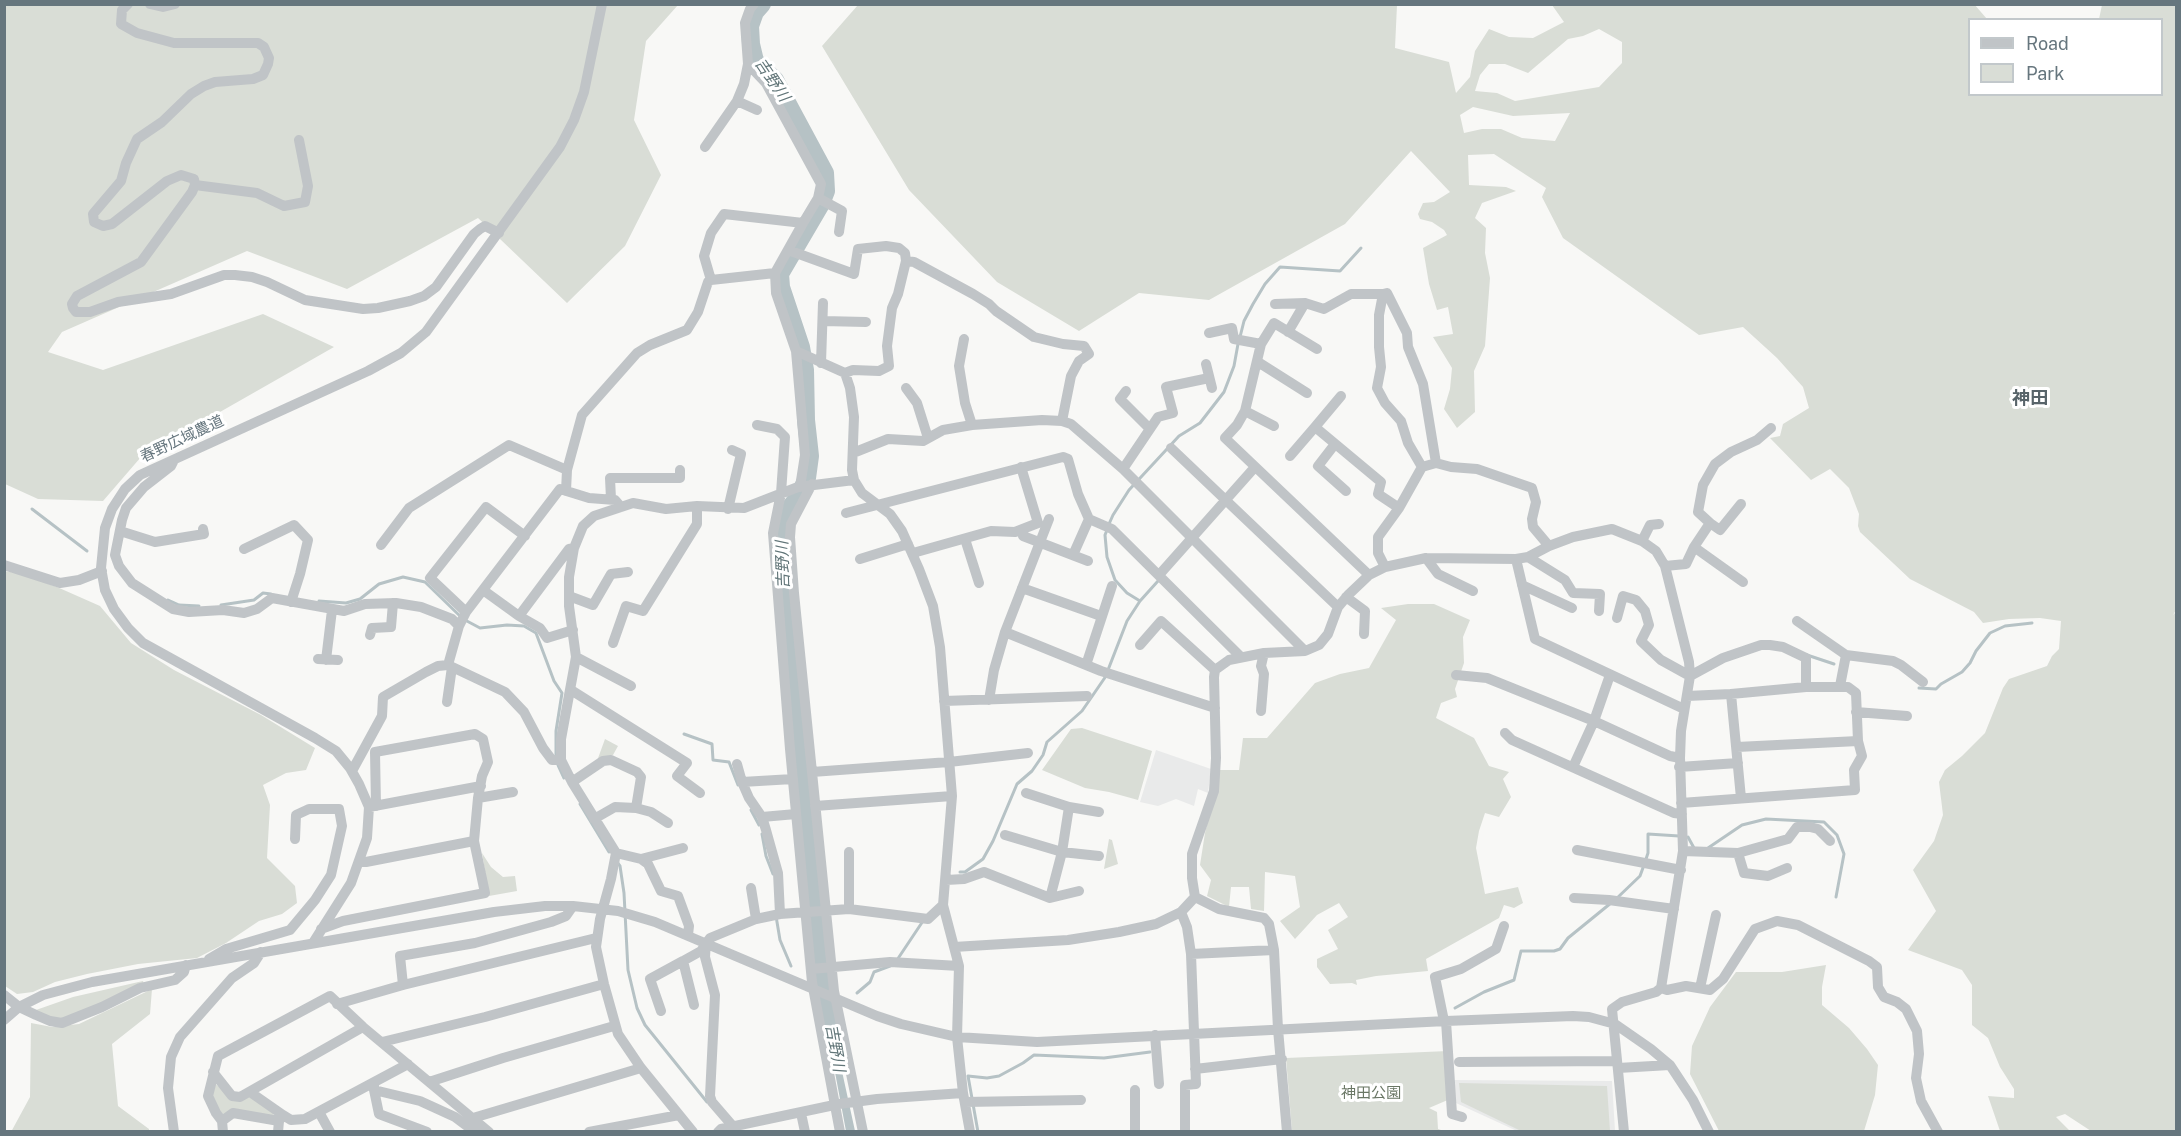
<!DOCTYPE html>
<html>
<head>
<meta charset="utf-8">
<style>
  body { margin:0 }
  #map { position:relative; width:2181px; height:1136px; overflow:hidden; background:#f8f8f6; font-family:"Public Sans",sans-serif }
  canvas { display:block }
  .frame { position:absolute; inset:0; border:6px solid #66767e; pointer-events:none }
  .legend { position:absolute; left:1968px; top:18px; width:195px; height:78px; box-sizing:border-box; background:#fff; border:2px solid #c2c8cb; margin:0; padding:8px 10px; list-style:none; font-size:18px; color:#66767e }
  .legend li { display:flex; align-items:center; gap:12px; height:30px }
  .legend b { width:30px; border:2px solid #c2c8cb }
</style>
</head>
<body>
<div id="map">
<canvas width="2181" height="1136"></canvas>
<div class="frame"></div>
<ul class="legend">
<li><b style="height:8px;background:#c0c4c7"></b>Road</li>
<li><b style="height:16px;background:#d9ddd6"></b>Park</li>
</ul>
</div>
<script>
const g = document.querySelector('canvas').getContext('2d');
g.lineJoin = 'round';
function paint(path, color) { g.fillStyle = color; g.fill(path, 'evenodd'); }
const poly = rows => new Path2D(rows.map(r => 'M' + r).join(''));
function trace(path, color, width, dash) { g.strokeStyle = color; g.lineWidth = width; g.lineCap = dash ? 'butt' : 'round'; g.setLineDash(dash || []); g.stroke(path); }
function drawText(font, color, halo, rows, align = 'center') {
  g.font = font + ' "Public Sans","Noto Sans JP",sans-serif'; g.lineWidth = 6; g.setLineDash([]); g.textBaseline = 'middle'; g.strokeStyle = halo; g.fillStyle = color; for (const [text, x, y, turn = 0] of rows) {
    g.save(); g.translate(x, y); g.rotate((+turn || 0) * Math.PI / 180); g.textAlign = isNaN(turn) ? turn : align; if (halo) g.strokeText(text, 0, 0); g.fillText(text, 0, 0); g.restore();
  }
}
const built = poly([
  [1156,750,1211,769,1208,793,1198,789,1194,806,1176,799,1158,806,1140,802],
  [1453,1080,1612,1081,1615,1131,1517,1131,1456,1103]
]);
const green = poly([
  [1974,4,1987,19,1970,20,1970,94,2162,94,2162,20,2099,19,2102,5,2176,5,2176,610,2173,615,2176,612,2176,1131,2091,1131,2065,1114,2056,1117,2070,1131,2000,1131,1988,1096,2014,1098,2014,1089,2000,1067,1988,1038,1972,1025,1972,985,1962,970,1908,950,1936,911,1913,870,1934,841,1943,815,1939,782,1945,770,1962,756,1985,733,2003,688,2009,679,2047,666,2052,656,2059,649,2061,621,2040,618,2009,619,1983,623,1974,612,1910,579,1860,532,1858,526,1859,514,1849,488,1830,469,1811,480,1770,438,1780,436,1783,424,1809,408,1803,387,1777,358,1743,327,1699,335,1563,238,1542,197,1546,188,1494,154,1468,155,1469,185,1506,187,1516,191,1482,203,1475,218,1486,228,1485,253,1490,278,1485,346,1474,371,1475,412,1457,428,1444,409,1450,389,1452,368,1433,337,1453,334,1448,307,1437,310,1429,284,1423,248,1447,235,1444,230,1432,222,1420,219,1418,214,1423,203,1434,202,1450,192,1411,151,1345,224,1209,300,1139,293,1079,331,997,282,909,190,822,46,858,5,1397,5,1395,48,1449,62,1456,93,1470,77,1475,51,1489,29,1509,37,1533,38,1564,22,1552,5],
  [1599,29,1622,42,1622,63,1599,87,1515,101,1497,93,1475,91,1480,75,1489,64,1505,64,1528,73,1568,39,1583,36],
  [1473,107,1513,116,1570,113,1555,141,1522,138,1501,129,1482,129,1464,133,1460,115],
  [5,5,678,5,646,41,634,120,661,175,625,246,567,303,478,218,347,289,247,251,62,332,48,352,103,370,263,314,334,347,141,457,103,501,38,499,5,484],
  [4,571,17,573,57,587,100,606,131,643,174,670,261,715,315,748,306,770,286,773,263,785,270,805,267,858,295,886,297,903,282,914,259,921,226,943,197,958,138,964,87,974,55,982,33,992,17,994,5,986],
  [1408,604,1434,604,1470,620,1463,637,1464,663,1455,689,1457,697,1441,703,1436,718,1474,738,1489,766,1509,772,1503,779,1511,797,1499,817,1485,813,1479,831,1476,848,1485,894,1518,887,1523,903,1514,908,1504,905,1499,918,1426,959,1428,971,1376,976,1356,980,1357,985,1352,983,1330,984,1317,967,1317,959,1338,949,1328,930,1348,917,1339,903,1317,915,1295,939,1280,921,1300,907,1295,876,1265,872,1264,911,1251,909,1249,887,1231,887,1229,907,1207,896,1211,880,1200,865,1205,833,1220,770,1239,770,1243,738,1267,738,1315,683,1340,674,1369,668,1396,620,1381,608],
  [1082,728,1152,751,1138,800,1109,792,1085,788,1042,770,1071,729],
  [605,739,618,746,613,755,597,761],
  [1109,839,1112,840,1118,864,1104,869],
  [482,853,491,867,503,877,515,876,517,891,489,896],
  [1826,965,1822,987,1822,1005,1849,1028,1867,1049,1878,1065,1875,1095,1864,1131,1719,1131,1690,1074,1692,1046,1710,1007,1736,972,1782,972],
  [143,981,144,984,64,1020,50,1018,36,1010,73,997],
  [152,989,150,1014,112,1044,118,1106,149,1129,149,1131,11,1132,30,1097,31,1023,52,1027,79,1024],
  [1448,1051,1450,1099,1429,1108,1437,1112,1438,1129,1444,1131,1292,1131,1286,1058],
  [213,1082,231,1097,250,1094,274,1112,273,1118,223,1118,211,1097],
  [1459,1083,1607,1086,1610,1131,1521,1131,1461,1102]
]);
const water = poly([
  [832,1015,838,1053,855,1131,846,1131,829,1040]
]);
const stream = poly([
  [1240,337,1244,321,1253,304,1265,284,1280,267,1340,271,1361,248],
  [32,509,87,551],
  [1109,524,1113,515,1129,490,1179,436,1200,423,1224,392,1234,366,1238,344],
  [1107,530,1105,535,1107,557,1115,580,1127,593,1140,601],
  [168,600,179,605,199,606],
  [319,601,346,603,360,599,379,584,403,577,425,582,460,616],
  [221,605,254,600,263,593,271,594],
  [465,620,480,628,507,625,524,626,536,633,554,681,562,693,556,731,556,755],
  [1807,655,1834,664],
  [1108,670,1127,621,1140,601,1158,581],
  [1919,688,1936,689,1941,684,1962,672,1970,663,1976,651,1990,633,2005,626,2032,623],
  [684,734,712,744,713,760,729,762,738,785],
  [558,765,564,778],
  [580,804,609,852],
  [751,810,759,825],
  [762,834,766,856,773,874],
  [1688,837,1694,848],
  [1708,848,1742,825,1766,819,1824,822,1837,835,1844,854,1836,897],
  [1646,859,1648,853,1648,834,1679,836],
  [617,862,620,866,624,893,628,970,637,1008,645,1025,707,1102],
  [960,872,965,872,983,859,993,841,1017,784,1032,771,1043,755,1047,742,1082,711,1106,676],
  [1616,899,1640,876,1644,865],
  [776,916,780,940,791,966],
  [897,960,923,921],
  [857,993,870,982,874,972,890,966],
  [1455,1008,1484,992,1514,980,1521,951,1554,951,1560,949,1568,938,1611,903],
  [978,1132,968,1076,987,1078,999,1076,1023,1063,1034,1055,1104,1058,1150,1052]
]);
const river = poly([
  [762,4,755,12,750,26,751,44,755,61,775,80,825,173,826,191,821,204,780,274,781,287,801,347,805,370,806,420,810,456,807,478,799,496,785,514,781,543,791,688,820,961,835,1047]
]);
const minor = poly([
  [128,4,122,10,121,24,137,33,174,43,258,43,264,47,269,58,268,64,263,75,253,79,215,82,204,86,191,94,162,122,137,139,126,163,121,181,93,214,94,222,103,226,112,224,167,181,181,175,194,179,195,185,192,192,141,262,77,296,72,304,73,308,76,312,90,312,118,302,171,294,224,275,235,275,252,277,267,282,305,300,363,309,378,308,410,301,424,296,436,287,474,234,480,229,485,226,499,233],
  [150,4,163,7,175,4],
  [754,4,750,9,745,23,748,64,766,83,821,184,818,198,803,223,775,273,776,293,796,351,845,373,853,370,879,371,889,366,887,346,892,308,898,294,906,261,905,253,899,248,886,246,858,249,854,274,788,250],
  [737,101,757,110],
  [705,147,737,101,744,84,748,64],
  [195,185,257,193,284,206,305,202,308,186,299,140],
  [818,198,842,211,839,232],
  [906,261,914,262,973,294,989,304,996,311,1034,337,1063,344,1084,346,1089,354,1079,361,1071,376,1062,421],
  [711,280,704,256,711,233,724,214,803,223],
  [1383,294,1387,293,1407,333,1408,347,1423,384,1436,463],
  [1275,304,1305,303],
  [823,321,866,322],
  [1288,332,1305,303,1324,309,1351,294,1383,294,1379,315,1379,347,1381,367,1377,388,1385,403,1401,421,1408,443,1422,467],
  [1209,333,1232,328,1234,339,1261,344,1245,411,1237,425,1225,438,1369,575],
  [964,339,959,366,965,403,972,425],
  [1261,344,1274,323,1317,349],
  [796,351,805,455,800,487],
  [1258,362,1307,393],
  [821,363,823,303],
  [1206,364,1212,388],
  [845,373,850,388,854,417,852,470,854,480,862,493,890,514,902,531,919,569,933,606,940,647,952,796,943,905,959,966,957,1037,963,1093,970,1132],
  [906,388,917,403,928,438],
  [1126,391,1120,399,1149,428],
  [1245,411,1274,426],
  [757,425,777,429,785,437,781,493,773,533,790,749,812,982,840,1132],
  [1315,427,1341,396],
  [1335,444,1318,466,1346,491],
  [1171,448,1338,607],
  [853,453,888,439,923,441,943,430,972,425,1042,420,1062,421,1071,424,1123,469,1305,651],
  [1290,456,1315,427,1381,482,1378,494,1399,508],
  [173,462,171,466,144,487,126,508,122,520,115,555,119,566,132,583,173,609,189,612,223,610,244,613,257,609,272,598,344,611,365,604,396,603,421,607,452,619,459,626],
  [1123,469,1158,417,1173,413,1166,387,1209,378],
  [812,484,791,524,790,537,794,593,834,991,863,1132],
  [566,491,567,470,582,415,637,353,650,345,687,330,698,312,708,282,711,280,775,273],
  [611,499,610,478,680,478,680,470],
  [728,509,741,454,732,450],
  [846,513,1063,457,1068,459,1078,494,1089,519,1112,529,1241,657],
  [1710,523,1698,512,1703,485,1715,464,1731,452,1757,440,1771,428],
  [120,531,155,542,204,534,203,529],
  [1023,536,1088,561],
  [965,539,979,583],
  [1642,541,1650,525,1659,524],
  [381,545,409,508,509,445,567,470],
  [1694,547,1710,523,1720,530,1741,504],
  [244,549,294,525,308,540,300,574,291,602],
  [913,553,991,531,1015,532,1038,523,1021,467],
  [1073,555,1089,519],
  [1528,557,1565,580,1573,593,1600,594,1599,611],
  [1426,558,1438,574,1473,591],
  [860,559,908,544],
  [1516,559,1535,639,1684,709],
  [4,565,60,583,79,580,102,571],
  [1665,566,1686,564,1694,547,1743,582],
  [1385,567,1378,553,1378,537,1399,508,1422,467,1436,463,1451,467,1477,469,1532,488,1536,502,1532,519,1533,527,1549,546],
  [1159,575,1255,467],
  [1522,585,1572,608],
  [1022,588,1101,616],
  [483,590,519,616,569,549,574,548],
  [569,596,593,605,611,574,628,572],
  [1346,597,1365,611,1364,634],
  [466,612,430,578,486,507,525,536],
  [519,616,540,628,547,638,573,630],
  [1617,618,1623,596,1636,600,1645,611,1649,625,1641,641,1661,660,1690,676,1723,658,1761,645,1770,645,1783,647,1806,658,1806,687],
  [1797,621,1846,655],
  [1005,632,1049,519],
  [370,635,372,628,391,627,393,603],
  [613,643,626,606,643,611,697,524,697,506],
  [1140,645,1161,621,1215,670],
  [576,657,631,686],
  [318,659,338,660],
  [326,660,332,610],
  [448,665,459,626,466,612,560,489,589,498,615,500,621,507],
  [1086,665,1112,586],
  [1456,675,1487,678,1594,721,1670,756,1680,758],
  [1840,686,1846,655,1893,661,1901,665,1923,682],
  [571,690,687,763,677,776,700,793],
  [1731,694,1741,798],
  [989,700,994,670,1005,632,1101,671,1215,708],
  [944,701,1087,696],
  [447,702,452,667],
  [1261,711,1264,674,1261,666,1264,653],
  [1856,712,1907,716],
  [1505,733,1512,740,1674,813,1682,814],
  [1737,747,1858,741],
  [737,764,742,782,749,798,762,817,766,830,778,873,780,914],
  [1573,767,1594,721,1610,675],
  [1679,767,1738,763],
  [352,771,382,716,383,697,426,672,438,666,448,665,505,692,524,712,543,748,552,760,561,760],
  [812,772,949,762,1028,753],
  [572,782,603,761,611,760,637,772,641,777,636,808],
  [742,782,793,779],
  [478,798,513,792],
  [1681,803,1855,790,1854,770,1862,756,1858,741,1856,693,1848,687,1806,687,1731,694,1687,696],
  [815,806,952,796],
  [369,807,481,786],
  [1069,807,1099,812],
  [762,817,796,814],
  [594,819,615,807,636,808,651,812,668,823],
  [1005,835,1062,852,1099,856],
  [1577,850,1681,870],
  [1683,851,1738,853,1788,839,1797,827,1810,827,1818,829,1830,841],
  [849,852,849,909],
  [616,853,641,859,648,864,661,891,678,896,689,926,688,935],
  [1738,853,1744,873,1768,876,1787,868],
  [641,859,683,848],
  [359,861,366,862,474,841,478,798,482,776,488,762,483,739,475,734,375,752,376,806],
  [946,880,964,879,984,872,1050,898,1062,852,1069,807,1026,793],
  [751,888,756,919],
  [1195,897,1219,909,1264,918,1269,924,1274,950,1278,1029,1287,1132],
  [1050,898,1079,891],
  [1574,898,1609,900,1674,909],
  [1181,912,1187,927,1191,954,1196,1084,1185,1085,1185,1132],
  [321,929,343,921,485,893,474,841],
  [706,942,705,957,715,995,710,1096,712,1102,737,1131],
  [313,943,351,883,367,838,369,807,359,784,350,768,336,751,315,738,143,643,128,628,114,609,105,590,101,568,105,528,112,509,125,489,140,475,368,371,401,353,426,332,560,147,574,120,584,92,602,4],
  [954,947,1068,940,1119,932,1156,924,1181,912,1195,897,1192,878,1192,854,1214,791,1216,758,1214,677,1215,670,1229,660,1264,653,1305,651,1319,645,1328,634,1338,607,1349,594,1369,575,1385,567,1426,558,1516,559,1528,557,1549,546,1573,537,1612,529,1642,541,1656,551,1665,566,1689,662,1690,676,1681,731,1680,758,1683,851,1661,988],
  [1191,954,1274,950],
  [209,959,226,949,290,930,315,900,331,875,342,826,339,809,309,809,296,815,295,839],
  [811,969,890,962,959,966],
  [403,985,400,956,475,943,551,922,566,916,573,906],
  [1700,988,1716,915],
  [4,995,19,1007,36,1015,50,1021,62,1023,102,1007,140,988,175,980,184,972,186,965],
  [337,1004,403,985,596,938],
  [694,1005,683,961,701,951,710,938,756,919,780,914,849,909,928,919,943,905],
  [661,1011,650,979,683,961],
  [4,1020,19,1007,43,995,92,982,494,912,545,906,573,906,618,911,655,922,877,1016,901,1024,957,1037,1037,1042,1446,1021,1573,1016,1589,1017,1615,1024,1651,1049,1670,1065,1693,1100,1709,1132],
  [1444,1021,1435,977,1461,969,1496,949,1504,926],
  [1446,1021,1452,1114,1462,1117],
  [1155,1035,1159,1084],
  [382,1042,485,1017,604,984],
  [1459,1062,1617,1061],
  [1618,1068,1670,1065],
  [1195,1069,1282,1059],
  [213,1072,232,1096,240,1097,363,1027],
  [429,1082,503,1058,614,1026],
  [374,1083,374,1090,420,1101,455,1117,475,1132],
  [374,1090,379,1114,427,1132],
  [1135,1090,1135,1132],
  [250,1092,283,1115],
  [965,1102,1081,1100],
  [319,1112,330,1132],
  [801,1113,805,1132],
  [473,1118,641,1068],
  [222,1121,233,1113,279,1121],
  [174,1132,168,1088,171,1057,180,1037,232,978,254,963,261,952],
  [223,1132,222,1121,216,1113,208,1096,218,1056,330,996,363,1027,489,1132],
  [278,1132,279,1121,283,1115,291,1120,305,1119,408,1064],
  [589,1132,679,1115],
  [693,1132,641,1068,618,1034,604,984,596,947,600,919,611,879,616,853,572,782,561,760,561,739,576,657,569,606,569,577,574,548,583,526,594,516,633,503,666,509,697,506,744,508,798,487,854,480],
  [718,1132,721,1129,839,1104,877,1099,963,1093],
  [1624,1132,1612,1009,1622,1002,1656,992,1661,988,1667,990,1686,986,1710,990,1723,979,1755,929,1777,921,1798,925,1869,961,1877,967,1878,987,1884,997,1897,1002,1906,1009,1917,1031,1919,1054,1916,1078,1921,1101,1938,1132]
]);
const streetNames = [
  ["春野広域農道",182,439,-25]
];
const parkNames = [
  ["神田公園",1371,1093]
];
const waterNames = [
  ["吉野川",772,80,56],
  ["吉野川",783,565,-92],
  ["吉野川",835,1048,80]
];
const quarterNames = [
  ["神田",2030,398]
];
paint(built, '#e9eaea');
paint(green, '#d9ddd6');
paint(water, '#b6c2c5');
trace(stream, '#b6c2c5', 3);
trace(river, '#b6c2c5', 18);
trace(minor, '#c0c4c7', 10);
drawText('15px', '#66767e', '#fff', streetNames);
drawText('15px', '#6a7765', '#fff', parkNames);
drawText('italic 16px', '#617578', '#fff', waterNames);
drawText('bold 18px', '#58646a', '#fff', quarterNames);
</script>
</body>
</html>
